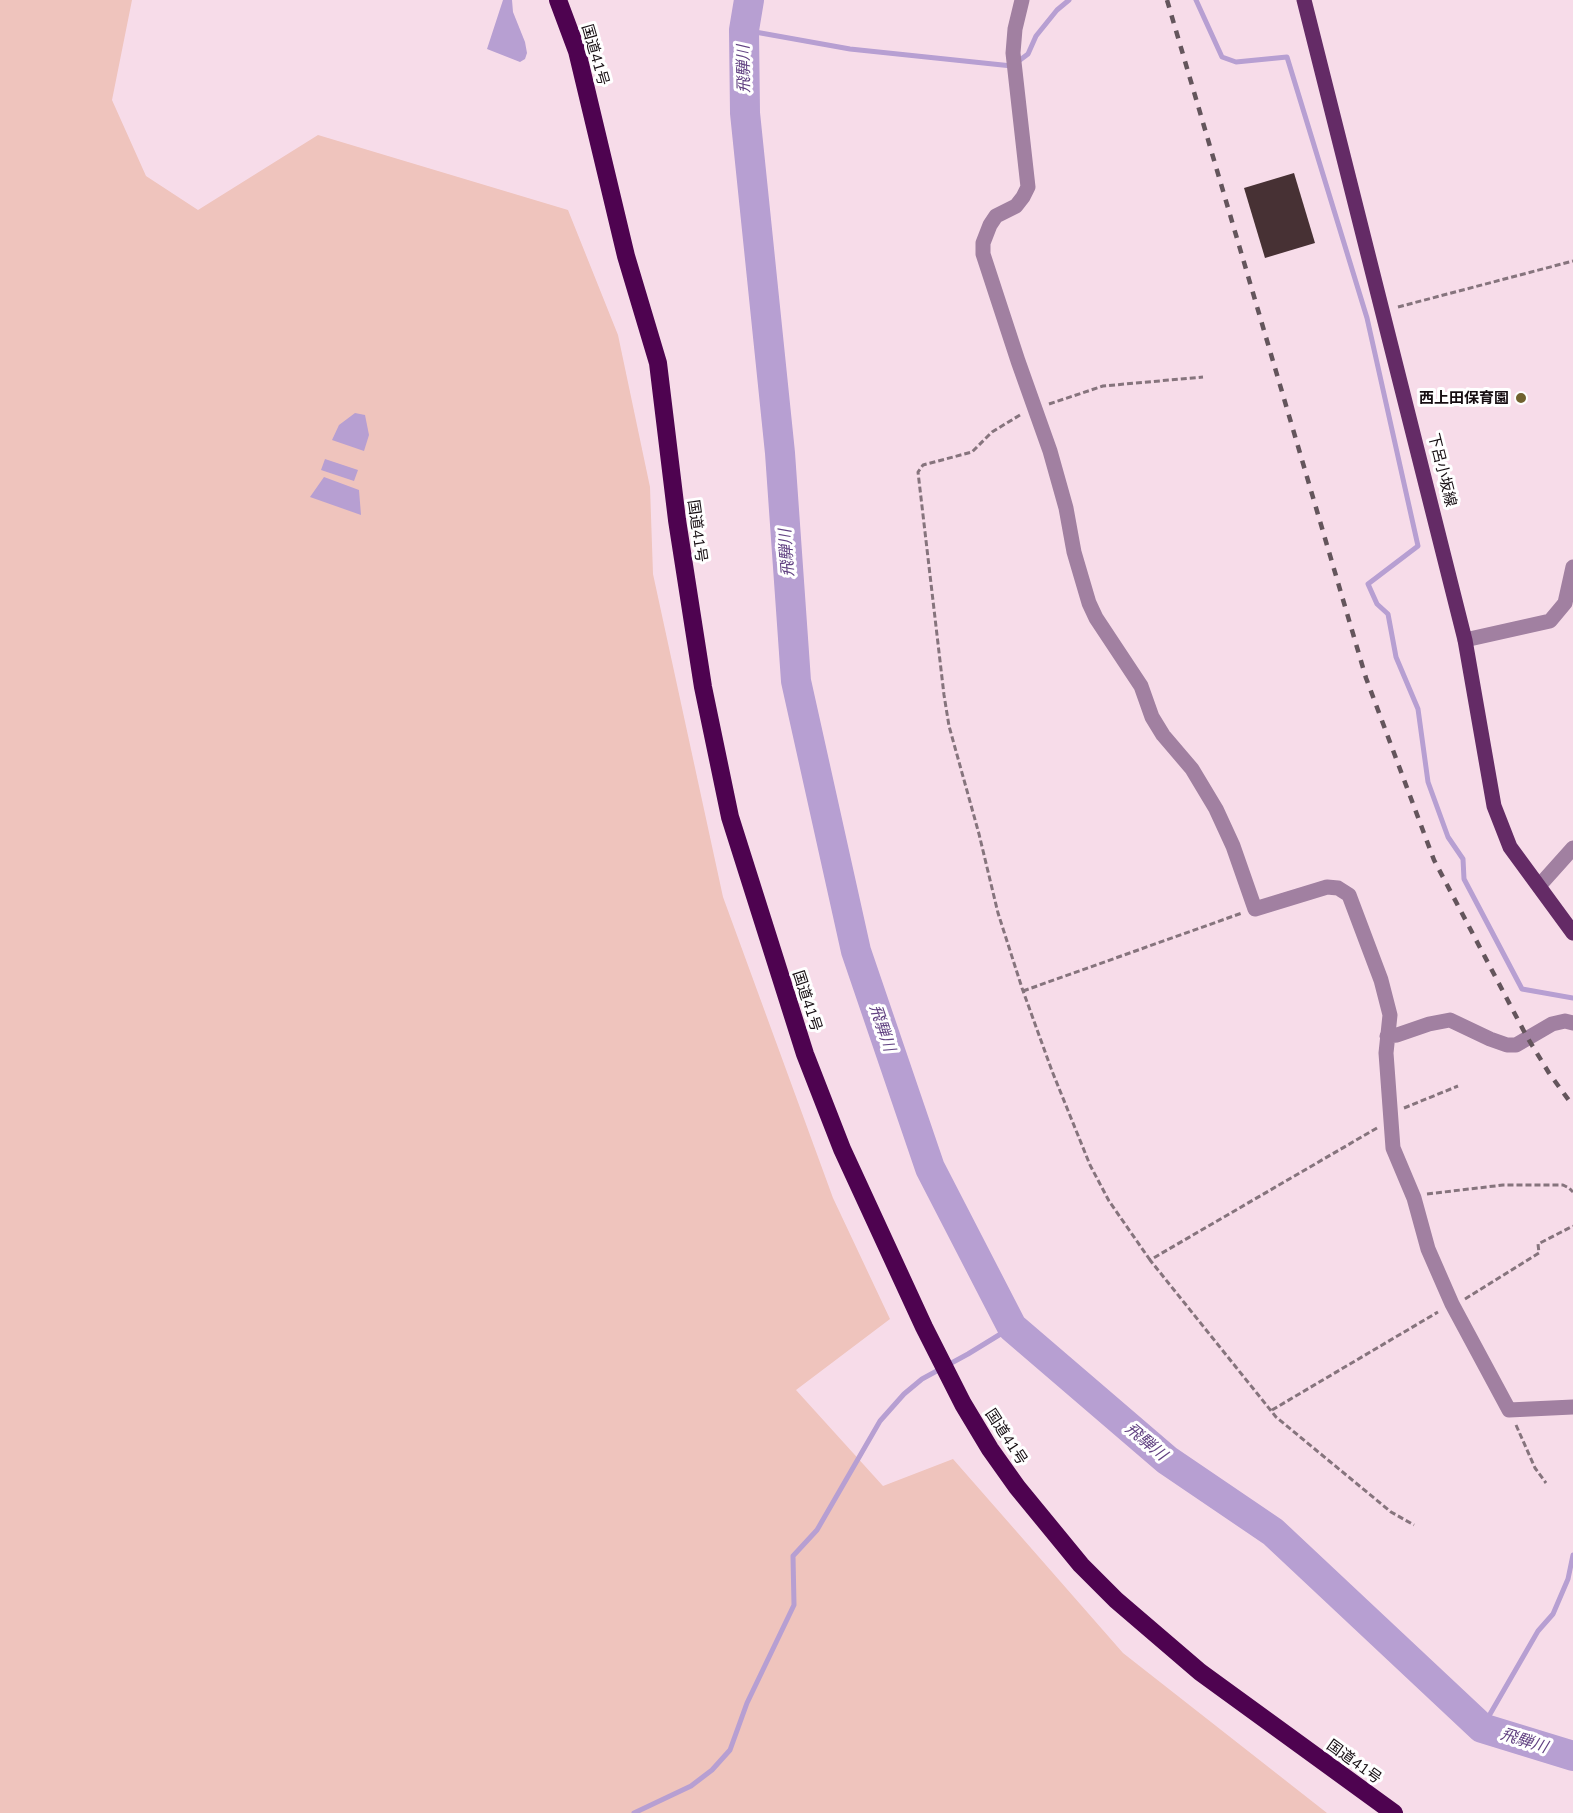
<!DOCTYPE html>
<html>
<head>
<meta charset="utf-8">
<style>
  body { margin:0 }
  canvas { display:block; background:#f7dce9 }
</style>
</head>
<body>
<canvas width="1573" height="1813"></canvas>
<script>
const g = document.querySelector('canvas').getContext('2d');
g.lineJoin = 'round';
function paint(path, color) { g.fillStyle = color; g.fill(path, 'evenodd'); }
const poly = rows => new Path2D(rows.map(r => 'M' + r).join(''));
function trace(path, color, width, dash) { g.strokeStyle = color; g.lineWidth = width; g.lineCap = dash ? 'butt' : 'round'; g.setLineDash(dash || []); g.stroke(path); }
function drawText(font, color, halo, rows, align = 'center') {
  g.font = font + ' Mulish,"Noto Sans JP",sans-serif'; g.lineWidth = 6; g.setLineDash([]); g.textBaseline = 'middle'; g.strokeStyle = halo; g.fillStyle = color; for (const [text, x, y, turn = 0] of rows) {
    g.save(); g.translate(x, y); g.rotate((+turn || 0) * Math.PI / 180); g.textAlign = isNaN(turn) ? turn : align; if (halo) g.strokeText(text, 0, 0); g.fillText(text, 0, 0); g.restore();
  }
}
const green = poly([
  [0,0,132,0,112,100,146,176,198,210,318,135,568,210,618,335,650,487,653,574,723,897,833,1198,890,1319,796,1390,883,1486,953,1459,1123,1653,1327,1813,0,1813]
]);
const water = poly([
  [503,0,512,0,513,12,525,42,527,53,525,59,520,62,487,49],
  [355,413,365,415,369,435,364,451,332,440,339,425],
  [325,459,358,470,354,481,321,470],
  [324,477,359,490,361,515,310,497]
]);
const stream = poly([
  [1196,0,1222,57,1236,62,1287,57,1367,318,1418,546,1368,584,1377,604,1388,614,1396,657,1418,709,1428,782,1448,837,1463,859,1464,879,1522,989,1573,998],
  [744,30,850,49,1012,66,1028,54,1036,36,1057,10,1069,0],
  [1482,1728,1538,1631,1553,1614,1568,1579,1573,1555],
  [634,1813,691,1786,712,1770,730,1750,747,1703,794,1605,793,1556,817,1530,880,1421,904,1394,922,1379,968,1354,1012,1327]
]);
const river = poly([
  [749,0,744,30,745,113,780,453,796,681,856,951,930,1168,1012,1327,1167,1460,1273,1532,1482,1728,1573,1756]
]);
const building = poly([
  [1294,173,1315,243,1265,258,1244,188]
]);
const path = poly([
  [1398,307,1573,261],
  [1049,404,1103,386,1203,377],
  [1020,415,992,432,972,452,923,465,918,472,944,695,949,726,979,834,998,913,1022,988,1052,1071,1090,1165,1109,1201,1150,1260],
  [1023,991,1242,913],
  [1404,1108,1458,1086],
  [1377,1128,1150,1260,1276,1417,1391,1512,1414,1525],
  [1427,1194,1503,1185,1563,1185,1569,1188,1573,1192],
  [1465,1299,1539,1253,1538,1244,1573,1226],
  [1272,1410,1438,1312],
  [1516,1425,1535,1468,1546,1483]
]);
const street = poly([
  [1022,0,1015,29,1013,53,1028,187,1023,197,1016,206,996,216,990,225,983,243,983,254,1018,361,1050,451,1066,508,1074,552,1089,603,1096,618,1141,686,1152,717,1163,735,1192,769,1216,809,1233,846,1255,909,1327,887,1338,888,1349,895,1381,980,1390,1015,1386,1053,1393,1148,1414,1198,1428,1249,1452,1304,1509,1410,1573,1407],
  [1465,640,1550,621,1565,603,1573,567],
  [1539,886,1573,848],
  [1387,1036,1397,1035,1429,1024,1450,1020,1490,1039,1507,1045,1516,1045,1552,1024,1565,1021,1573,1023]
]);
const primary = poly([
  [1304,0,1465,640,1494,806,1510,847,1573,933]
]);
const highway = poly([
  [558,0,577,51,626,256,658,363,677,520,703,687,730,817,805,1054,842,1149,924,1327,963,1404,990,1449,1017,1487,1081,1565,1116,1600,1200,1672,1394,1813]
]);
const rail = poly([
  [1167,0,1366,678,1434,860,1527,1037,1549,1073,1573,1106]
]);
const markers = [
  [1521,398,6,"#71622f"]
];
const streetNames = [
  ["国道41号",595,55,74],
  ["下呂小坂線",1442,470,76],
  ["国道41号",697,531,82],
  ["国道41号",807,1001,72],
  ["国道41号",1006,1437,57],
  ["国道41号",1354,1762,36]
];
const poiNames = [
  ["西上田保育園",1509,398]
];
const waterNames = [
  ["飛騨川",744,69,-91],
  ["飛騨川",787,553,-94],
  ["飛騨川",882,1028,71],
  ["飛騨川",1146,1442,40],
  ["飛騨川",1524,1741,17]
];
paint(green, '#efc4bd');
paint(water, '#b79fd2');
trace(stream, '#b79fd2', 5);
trace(river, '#b79fd2', 30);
paint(building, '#473134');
trace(path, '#86747d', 3, [6, 3]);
trace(street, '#a180a1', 15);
trace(primary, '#642b66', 15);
trace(highway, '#4e0350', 18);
trace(rail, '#64555c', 4.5, [8, 8]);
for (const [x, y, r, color] of markers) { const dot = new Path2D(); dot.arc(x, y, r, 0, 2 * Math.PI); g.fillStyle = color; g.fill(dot); trace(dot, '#fff', 2); }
drawText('15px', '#160e12', '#fff', streetNames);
drawText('bold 15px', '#160e12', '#fff', poiNames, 'right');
drawText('italic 16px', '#624282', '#fff', waterNames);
</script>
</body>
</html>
